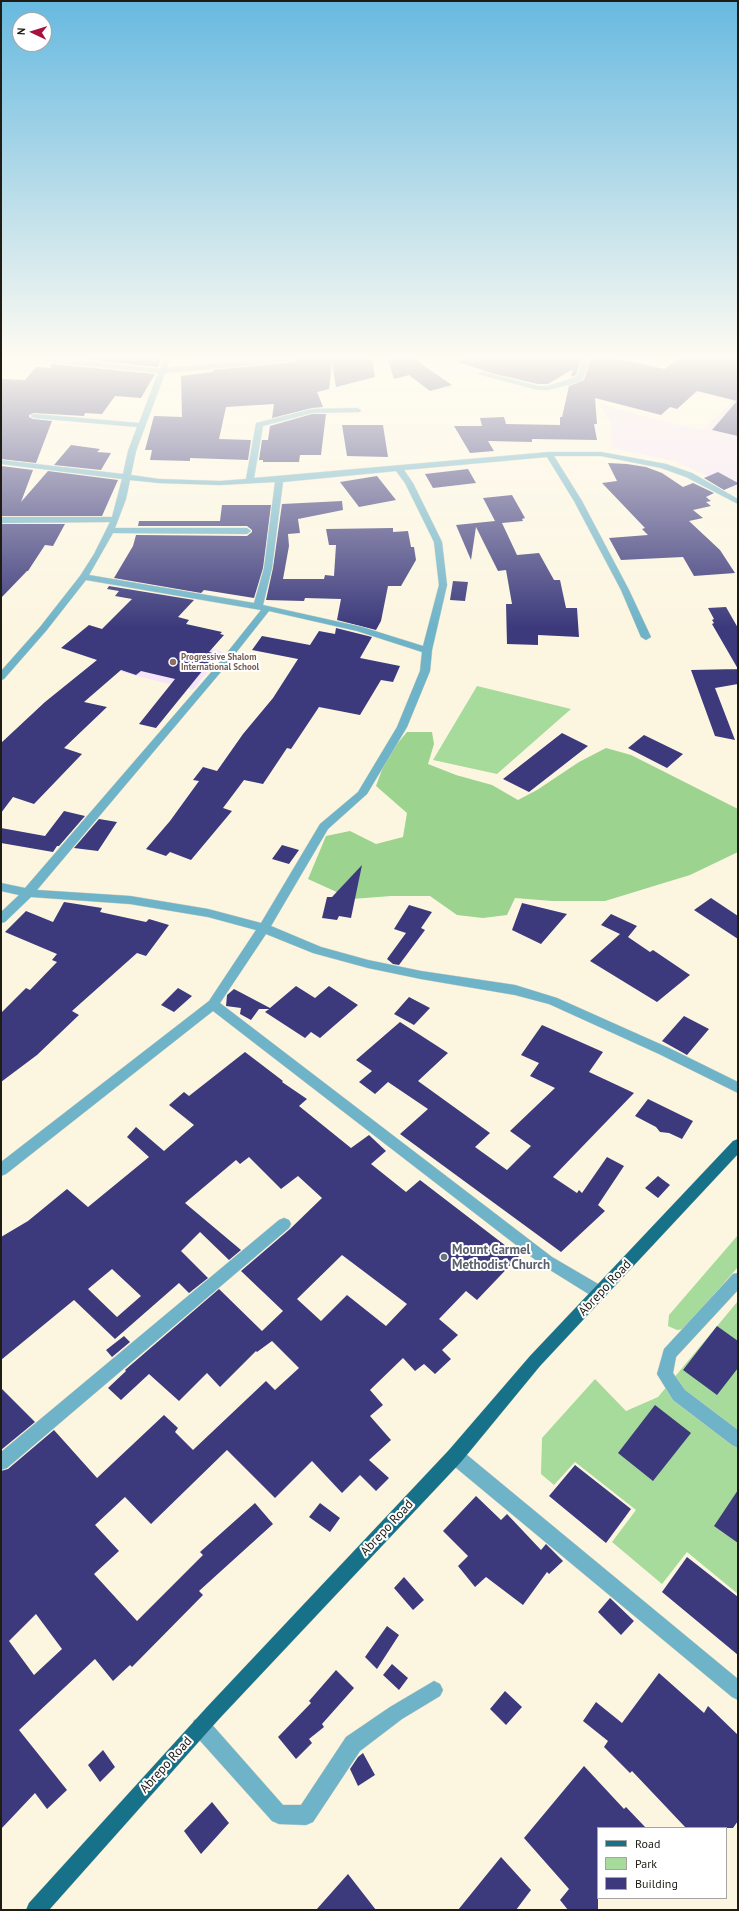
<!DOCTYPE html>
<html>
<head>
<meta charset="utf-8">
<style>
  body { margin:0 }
  #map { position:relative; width:739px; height:1911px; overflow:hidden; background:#fcf6e1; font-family:"PT Sans",sans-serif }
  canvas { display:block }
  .frame { position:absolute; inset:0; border:2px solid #1e1c15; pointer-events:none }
  .legend { position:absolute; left:597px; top:1827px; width:130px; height:72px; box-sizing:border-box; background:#fff; border:1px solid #a5a4a1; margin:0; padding:5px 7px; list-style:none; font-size:12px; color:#1e1c15 }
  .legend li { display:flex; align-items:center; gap:8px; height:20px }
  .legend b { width:20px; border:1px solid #a5a4a1 }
  .north { position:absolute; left:12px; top:12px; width:40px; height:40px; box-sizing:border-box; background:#fff; border:1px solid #a5a4a1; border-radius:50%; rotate:274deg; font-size:11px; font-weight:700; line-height:16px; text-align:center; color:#1e1c15 }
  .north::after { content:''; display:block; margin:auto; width:14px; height:18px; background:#a8103e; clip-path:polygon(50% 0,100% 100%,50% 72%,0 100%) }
</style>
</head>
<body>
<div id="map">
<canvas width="739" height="1911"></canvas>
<div class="frame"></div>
<ul class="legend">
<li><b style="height:5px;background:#177289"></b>Road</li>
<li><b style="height:11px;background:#a6db9b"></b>Park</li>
<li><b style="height:11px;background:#3c3a7c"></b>Building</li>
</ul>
<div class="north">N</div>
</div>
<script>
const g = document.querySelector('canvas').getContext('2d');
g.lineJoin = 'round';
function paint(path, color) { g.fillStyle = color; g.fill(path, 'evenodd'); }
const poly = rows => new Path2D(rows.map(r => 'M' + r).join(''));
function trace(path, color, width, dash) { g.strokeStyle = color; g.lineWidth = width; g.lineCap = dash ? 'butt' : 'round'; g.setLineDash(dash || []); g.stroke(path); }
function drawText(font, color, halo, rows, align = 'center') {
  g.font = font + ' "PT Sans",sans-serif'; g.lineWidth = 4; g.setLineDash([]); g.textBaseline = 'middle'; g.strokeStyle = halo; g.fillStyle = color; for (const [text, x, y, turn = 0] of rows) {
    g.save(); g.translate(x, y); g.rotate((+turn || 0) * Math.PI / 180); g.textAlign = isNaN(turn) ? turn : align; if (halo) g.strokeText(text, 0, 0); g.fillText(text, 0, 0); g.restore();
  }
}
const education = poly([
  [738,397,738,492,701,473,674,461,611,448,611,423,599,403,642,416,702,430],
  [158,634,223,652,193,690,121,672]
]);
const green = poly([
  [477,686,571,709,497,774,433,760],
  [738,1235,738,1267,684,1329,677,1330,668,1326,669,1315],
  [738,1301,738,1594,687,1552,662,1584,612,1542,636,1510,575,1462,554,1485,541,1474,542,1438,595,1379,626,1411,658,1397]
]);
const forest = poly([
  [407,732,432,732,434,744,428,764,456,775,492,785,518,800,537,790,579,762,606,748,631,755,738,809,738,852,690,875,605,901,552,901,515,898,507,915,483,918,457,915,430,896,391,896,352,899,308,879,326,836,350,831,376,844,403,837,407,813,376,786,387,756]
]);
const building = poly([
  [82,359,161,359,158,367],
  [299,359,372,359,375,377,336,387,332,362,329,389,317,392,323,407,312,408,272,418,274,404,226,407,219,439,251,440,248,460,190,458,190,461,150,460,152,450,145,450,154,416,182,417,181,376,213,372,213,370,295,362],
  [388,359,414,359,452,385,430,391,409,375,394,379],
  [460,359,581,359,576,375,571,377,573,369,548,384,538,384,495,374,460,363],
  [591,359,617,359,665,369,677,359,738,359,738,436,712,430,737,401,697,391,677,409,670,407,661,415,595,398,597,424,594,424,597,440,532,439,532,442,488,441,494,451,470,453,454,426,482,426,480,418,504,417,506,424,560,425,560,417,562,417,569,386,584,380],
  [51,364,155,374,141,398,115,396,102,414,85,413,84,416,34,413,29,415,29,417,33,419,52,421,36,463,1,459,1,379,25,380,36,367,51,368],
  [312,414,326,414,321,455,300,455,299,462,263,462,263,460,259,460,262,440,268,440,270,426],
  [342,425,383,425,388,457,347,456],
  [71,445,100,449,97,452,111,453,101,470,54,465],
  [608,463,627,464,646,467,662,473,683,487,693,483,714,493,706,497,711,501,706,502,711,506,693,510,703,518,689,521,720,550,735,573,694,576,683,557,621,560,609,538,648,535,642,529,645,528,602,483,617,481],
  [1,466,33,470,21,502,48,471,118,480,102,516,1,516],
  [468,469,476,483,433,488,425,474],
  [718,472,738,483,738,484,724,490,704,478],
  [377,476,396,500,359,507,340,482],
  [512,495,525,518,522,519,523,521,502,523,517,555,539,553,554,580,560,580,566,608,577,608,579,637,538,635,538,645,507,644,506,604,512,604,506,570,498,571,476,527,471,560,456,525,495,521,483,498],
  [342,501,343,510,298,519,300,533,288,534,289,546,283,579,324,579,325,575,334,576,336,545,329,545,326,529,393,528,393,532,408,531,411,547,414,547,416,560,401,586,388,586,381,621,376,630,337,620,341,599,305,598,304,601,266,600,273,568,282,504],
  [222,505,271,505,263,568,254,598,204,590,201,593,114,578,133,546,136,535,247,536,252,532,252,530,247,526,138,526,139,521,220,521],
  [1,524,65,524,53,546,45,545,28,571,27,571,1,598],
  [453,581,468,582,465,601,450,600],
  [109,586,194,600,178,617,189,620,186,624,222,632,220,634,224,635,209,652,216,654,156,728,139,724,175,679,141,671,136,675,121,670,84,702,107,707,64,748,82,754,34,804,13,797,1,813,1,743,45,702,97,660,61,648,89,625,102,629,132,599,115,596,119,591,107,589],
  [726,607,738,628,738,684,715,688,735,740,715,736,691,670,738,669,712,624,714,623,712,620,714,619,708,608],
  [336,628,372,637,360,658,400,666,393,682,381,680,360,715,319,707,291,749,287,748,263,784,244,780,223,808,232,811,191,860,170,852,166,856,146,849,170,821,199,781,193,780,203,767,217,771,243,734,273,698,298,659,252,650,262,636,310,645,319,631,335,634],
  [562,733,588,746,529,792,503,779],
  [644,735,683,754,667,768,628,748],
  [64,811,85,816,59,846,57,846,53,852,1,843,1,828,45,836],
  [99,819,117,822,98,851,74,848],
  [282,845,299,850,289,864,272,859],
  [362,865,351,918,339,916,337,920,322,918,327,897,332,897],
  [711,898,738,916,738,939,694,910],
  [64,902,102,908,100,912,146,922,149,919,169,925,146,956,137,953,72,1011,79,1015,37,1055,1,1082,1,1013,26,988,30,990,57,962,52,960,57,954,5,932,26,911,53,922],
  [522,903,567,914,541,944,512,930],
  [409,905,432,912,421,928,425,930,399,965,393,964,387,959,406,933,394,929],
  [611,914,637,926,628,937,650,952,653,950,690,975,657,1002,590,961,620,934,601,925],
  [296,986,315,998,329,986,358,1005,320,1038,311,1032,305,1038,265,1012,269,1009,259,1009,251,1020,240,1014,241,1008,226,1006,227,995,234,989,270,1008],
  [178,988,192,996,174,1012,161,1005],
  [409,997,430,1008,414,1025,394,1014],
  [684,1016,709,1029,687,1055,662,1041],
  [400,1022,448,1053,418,1081,490,1133,475,1147,507,1170,531,1146,510,1131,555,1088,530,1076,539,1063,521,1055,542,1025,603,1052,589,1072,634,1093,553,1177,577,1193,579,1190,582,1193,607,1157,624,1166,598,1205,605,1211,561,1252,400,1134,428,1109,388,1082,375,1094,359,1082,372,1071,356,1060],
  [245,1052,283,1081,282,1082,307,1099,299,1106,351,1148,369,1135,386,1151,371,1164,406,1192,420,1180,519,1256,477,1300,466,1291,439,1319,458,1335,442,1350,451,1359,435,1374,424,1364,415,1371,403,1358,370,1390,383,1405,370,1416,391,1440,369,1460,389,1478,376,1491,360,1475,342,1493,312,1461,275,1498,227,1450,151,1524,125,1497,95,1525,119,1551,94,1574,137,1621,203,1555,200,1552,255,1503,273,1524,199,1591,203,1595,132,1667,130,1665,113,1681,95,1659,19,1730,67,1790,47,1809,35,1793,1,1829,1,1471,8,1469,54,1430,97,1478,164,1415,178,1428,175,1432,193,1450,266,1381,275,1390,299,1368,272,1341,257,1352,256,1351,220,1387,207,1373,179,1401,149,1374,121,1400,108,1388,126,1371,125,1370,219,1289,262,1331,283,1311,241,1271,290,1229,322,1198,298,1176,281,1189,249,1157,240,1164,236,1160,185,1203,241,1250,229,1260,200,1232,181,1251,208,1278,189,1293,179,1283,115,1339,74,1300,1,1360,1,1237,28,1221,67,1189,88,1207,149,1157,127,1137,136,1127,164,1151,194,1125,169,1105,184,1092,189,1096],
  [342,1255,407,1304,386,1326,347,1295,321,1321,297,1299],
  [112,1269,141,1296,117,1317,88,1289],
  [36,1614,62,1649,34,1675,9,1641],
  [648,1099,693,1121,682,1139,669,1133,660,1132,656,1127,635,1116],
  [658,1176,670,1185,658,1198,645,1188],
  [717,1326,738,1341,738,1368,717,1395,683,1370],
  [124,1336,130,1342,112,1357,106,1350],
  [1,1388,35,1422,1,1450],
  [655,1405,691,1433,653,1481,618,1453],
  [575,1465,631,1509,606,1543,549,1496],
  [738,1490,738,1543,714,1526],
  [476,1496,501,1520,507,1514,541,1550,546,1544,563,1561,549,1574,547,1572,523,1605,486,1577,475,1587,458,1566,468,1556,443,1531],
  [320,1503,340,1518,330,1532,309,1517],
  [687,1557,738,1597,738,1655,662,1592],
  [404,1577,424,1600,413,1610,394,1588],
  [610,1598,634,1621,621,1635,598,1612],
  [387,1626,399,1635,377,1669,365,1657],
  [392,1664,408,1678,399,1690,383,1675],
  [336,1670,354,1688,322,1724,324,1727,309,1739,312,1743,296,1759,278,1737,311,1703,309,1701],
  [659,1673,704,1713,708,1706,738,1735,738,1821,733,1828,686,1828,632,1771,630,1773,604,1747,608,1741,583,1721,596,1702,622,1723],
  [505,1691,522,1707,506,1725,490,1709],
  [103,1750,115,1767,100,1782,88,1765],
  [363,1753,375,1775,358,1786,350,1769,358,1757],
  [584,1766,624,1809,626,1807,646,1828,598,1828,598,1910,568,1910,560,1900,569,1889,524,1838],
  [212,1802,229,1823,201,1854,184,1831],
  [501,1857,531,1890,516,1910,458,1910],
  [348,1874,376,1910,316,1910]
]);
const minor = poly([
  [38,359,65,359,160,369,163,359,170,359,167,368,269,359,298,359,295,361,165,373,136,451,131,475,159,479,220,481,246,479,256,423,312,409,357,408,361,410,360,412,312,413,263,426,254,478,549,452,601,452,666,464,692,473,738,499,738,504,686,477,661,468,601,456,554,456,582,501,629,590,651,637,646,640,641,637,621,590,574,501,547,457,404,470,413,483,442,542,447,585,432,650,430,671,407,727,367,794,328,829,271,926,321,947,368,960,421,971,515,985,557,998,669,1048,738,1082,738,1093,659,1054,549,1004,515,995,421,979,368,968,313,953,266,934,220,1003,552,1257,605,1288,607,1293,605,1298,600,1300,595,1298,542,1265,213,1011,6,1174,1,1176,1,1162,209,1001,256,930,208,917,130,904,31,897,5,922,1,923,1,912,19,895,1,891,1,883,25,888,214,669,261,610,86,580,46,631,4,679,1,680,1,671,40,627,80,576,94,554,110,522,1,523,1,517,112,517,122,479,1,464,1,460,123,474,128,451,137,427,34,418,30,416,34,414,139,423,158,373,41,361,38,359],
  [396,471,405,483,434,542,439,585,423,646,362,627,263,605,272,568,283,482,396,471],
  [130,480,159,483,220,485,275,482,264,568,254,603,89,575,113,533,247,534,251,531,247,528,115,528,126,499,130,480],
  [269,611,357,631,422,652,420,671,397,727,358,792,320,824,261,923,208,909,130,896,37,890,220,673,269,611],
  [583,359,590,359,583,379,576,383,548,390,538,390,478,374,482,372,538,386,548,386,570,379,577,376,583,359],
  [284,1218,289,1220,291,1224,289,1228,7,1468,1,1470,1,1452,279,1220,284,1218],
  [738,1273,738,1290,676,1357,673,1373,685,1390,738,1430,738,1448,732,1445,673,1400,657,1374,664,1349,733,1274,738,1273],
  [455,1448,461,1450,738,1679,738,1700,732,1697,449,1462,447,1456,449,1450,455,1448],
  [434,1681,440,1684,443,1690,440,1696,402,1719,360,1751,313,1822,306,1825,279,1824,272,1821,194,1734,192,1727,194,1720,201,1718,208,1720,283,1805,301,1805,346,1737,390,1707,434,1681]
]);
const major = poly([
  [738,1139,738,1154,540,1366,461,1462,219,1719,49,1910,26,1910,29,1903,207,1707,449,1450,530,1356,733,1141,738,1139]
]);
const markers = [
  [173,662,4,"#8d6e63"],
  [444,1257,4,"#6b7280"]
];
const farEducationnames = [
  ["Progressive Shalom",181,657],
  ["International School",181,667]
];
const nearWorshipnames = [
  ["Mount Carmel",452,1250],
  ["Methodist Church",452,1265]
];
const nearStreetnames = [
  ["Abrepo Road",605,1288,-47],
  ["Abrepo Road",387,1528,-47],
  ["Abrepo Road",166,1765,-48]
];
paint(education, '#f6e5f8');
paint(green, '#a6db9b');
paint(forest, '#9bd38f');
paint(building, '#3c3a7c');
trace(minor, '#d8d3c0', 1);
trace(major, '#d8d3c0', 1);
paint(minor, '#6eb3c8');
paint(major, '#177289');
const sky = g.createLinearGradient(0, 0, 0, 627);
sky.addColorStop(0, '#67b9e0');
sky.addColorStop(0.57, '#fefbf2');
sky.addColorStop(1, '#fefbf200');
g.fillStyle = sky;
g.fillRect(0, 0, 739, 627);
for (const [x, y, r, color] of markers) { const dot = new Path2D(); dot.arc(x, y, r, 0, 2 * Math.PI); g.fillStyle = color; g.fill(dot); trace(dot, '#fff', 1.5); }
drawText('bold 9px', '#785e54', '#fff', farEducationnames, 'left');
drawText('bold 13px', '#5b616d', '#fff', nearWorshipnames, 'left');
drawText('13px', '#1e1c15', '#fff', nearStreetnames);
</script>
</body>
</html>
